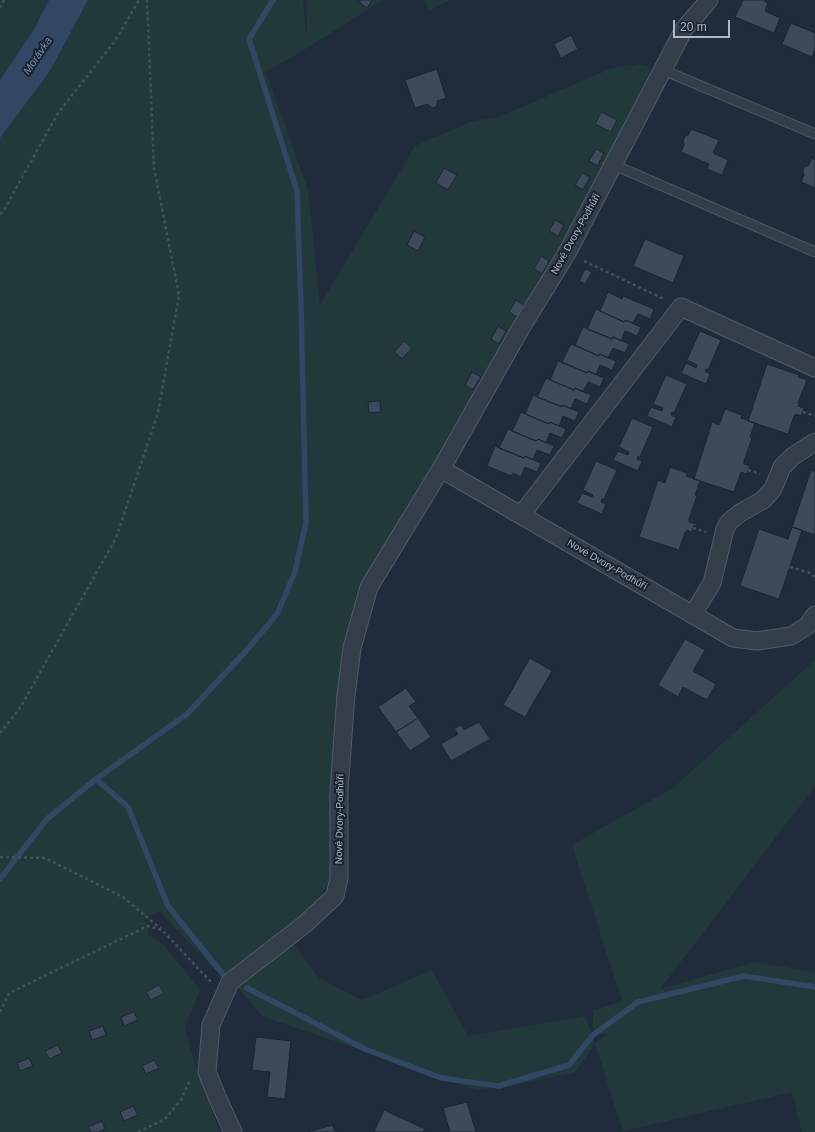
<!DOCTYPE html>
<html>
<head>
<meta charset="utf-8">
<style>
  body { margin:0 }
  #map { position:relative; width:815px; height:1132px; overflow:hidden; background:#202c3b; font-family:Arial,sans-serif }
  canvas { display:block }
  .scale { position:absolute; left:673px; top:20px; width:57px; height:18px; box-sizing:border-box; border:2px solid #afb8c8; border-top:0; padding-left:5px; font-size:12px; line-height:14px; white-space:nowrap; color:#afb8c8; -webkit-text-stroke:3px #192330; paint-order:stroke }
</style>
</head>
<body>
<div id="map">
<canvas width="815" height="1132"></canvas>
<div class="scale">20 m</div>
</div>
<script>
const g = document.querySelector('canvas').getContext('2d');
g.lineJoin = 'round';
function paint(path, color) { g.fillStyle = color; g.fill(path, 'evenodd'); }
const poly = rows => new Path2D(rows.map(r => 'M' + r).join(''));
function trace(path, color, width, dash) { g.strokeStyle = color; g.lineWidth = width; g.lineCap = dash ? 'butt' : 'round'; g.setLineDash(dash || []); g.stroke(path); }
function drawText(font, color, halo, rows, align = 'center') {
  g.font = font + ' Arial,sans-serif'; g.lineWidth = 4; g.setLineDash([]); g.textBaseline = 'middle'; g.strokeStyle = halo; g.fillStyle = color; for (const [text, x, y, turn = 0] of rows) {
    g.save(); g.translate(x, y); g.rotate((+turn || 0) * Math.PI / 180); g.textAlign = isNaN(turn) ? turn : align; if (halo) g.strokeText(text, 0, 0); g.fillText(text, 0, 0); g.restore();
  }
}
const green = poly([
  [0,0,49,0,34,29,0,80],
  [88,0,303,0,307,41,306,0,383,0,307,48,266,72,308,190,320,305,415,146,473,121,499,117,610,69,639,64,657,70,564,246,365,588,332,869,327,885,316,901,305,915,223,978,159,911,143,919,148,926,148,935,162,943,200,990,185,1028,194,1061,220,1132,0,1132,0,138,50,71],
  [424,0,451,0,429,10],
  [815,660,815,786,660,989,755,962,815,972,815,1132,802,1132,792,1092,623,1131,595,1044,575,1072,524,1083,477,1090,262,1016,235,984,291,940,319,978,362,1000,432,970,468,1036,585,1016,595,1043,609,1034,602,1034,593,1028,593,1011,622,1001,572,845,673,788]
]);
const water = poly([
  [49,0,88,0,50,71,0,138,0,80,34,29]
]);
const stream = poly([
  [96,779,128,807,168,906,225,977],
  [0,879,47,819,96,779,187,714,246,651,277,614,295,572,306,522,301,306,297,191,249,39,273,0],
  [247,988,365,1049,441,1078,499,1086,569,1065,593,1035,638,1002,744,976,815,987]
]);
const building = poly([
  [357,0,372,0,367,8,357,0],
  [743,0,765,0,765,2,768,3,765,11,780,18,774,33,735,17,743,0],
  [791,23,815,33,815,50,812,57,782,44,791,23],
  [571,35,578,49,561,58,554,44,571,35],
  [437,69,446,98,437,101,437,105,434,108,431,107,428,104,415,108,405,80,437,69],
  [601,112,617,120,611,132,595,124,601,112],
  [691,129,719,140,713,153,728,160,722,175,707,169,709,164,681,152,684,145,683,141,685,136,688,135,691,129],
  [596,149,604,153,601,159,602,160,602,161,600,160,598,166,589,161,596,149],
  [812,158,815,160,815,188,801,182,804,175,803,171,804,167,809,165,812,158],
  [444,168,457,175,448,190,436,183,444,168],
  [582,173,590,177,583,190,575,185,582,173],
  [555,220,564,225,558,236,549,231,555,220],
  [414,231,425,237,418,251,407,245,414,231],
  [645,239,684,256,673,283,633,266,645,239],
  [541,256,549,261,542,274,534,269,541,256],
  [585,269,592,272,585,284,579,281,585,269],
  [608,292,622,299,623,296,654,309,650,319,638,314,633,323,625,320,624,322,600,311,608,292],
  [516,300,524,305,517,317,509,312,516,300],
  [596,309,624,322,625,320,641,327,637,336,625,331,621,341,613,337,612,339,587,329,596,309],
  [498,326,506,331,499,344,491,339,498,326],
  [583,327,612,339,613,337,629,344,625,353,613,348,608,358,600,354,599,356,575,345,583,327],
  [700,331,721,340,708,370,706,369,705,371,710,374,706,384,681,373,686,363,696,368,697,365,687,360,700,331],
  [404,341,412,348,402,359,394,352,404,341],
  [571,344,599,356,600,354,616,361,612,370,600,365,596,375,588,371,587,373,562,362,571,344],
  [558,361,587,373,588,371,604,378,600,387,588,382,583,392,575,388,574,390,550,380,558,361],
  [767,364,799,375,798,377,807,380,798,403,800,404,798,406,806,409,806,410,804,409,801,416,796,414,794,416,788,434,748,421,767,364],
  [472,372,481,377,479,380,479,382,478,381,473,390,465,385,472,372],
  [666,375,687,384,674,413,672,412,671,415,676,417,672,427,647,416,651,407,662,411,663,408,653,404,666,375],
  [546,378,574,390,575,388,591,395,587,404,575,399,571,409,563,405,562,407,537,397,546,378],
  [533,395,562,407,563,405,579,412,575,421,563,416,559,426,550,422,549,424,525,414,533,395],
  [380,401,381,412,369,413,368,402,380,401],
  [725,409,742,415,741,418,755,423,750,437,752,438,744,461,744,464,751,466,751,468,749,467,747,474,741,472,740,475,734,492,694,479,712,422,719,425,725,409],
  [521,412,549,424,550,422,566,429,562,438,550,433,546,443,538,439,536,441,512,431,521,412],
  [632,418,653,427,640,457,638,456,637,459,642,461,638,471,613,460,618,451,628,455,629,452,619,447,632,418],
  [508,429,536,441,538,439,554,446,550,455,537,450,533,460,525,456,524,458,499,448,508,429],
  [495,446,524,458,525,456,541,463,537,472,525,467,521,477,513,473,511,476,487,466,495,446],
  [596,461,617,470,604,499,602,499,601,502,606,504,602,514,577,503,582,493,592,497,593,495,583,490,596,461],
  [670,467,687,473,686,476,700,481,695,495,697,496,689,519,689,522,697,524,696,526,694,525,692,532,687,530,686,533,685,532,679,550,639,537,658,480,665,483,670,467],
  [811,470,815,472,815,535,792,527,811,470],
  [792,527,802,530,779,599,740,586,759,529,788,539,792,527],
  [685,639,705,650,693,671,716,684,707,700,683,687,678,697,658,685,685,639],
  [530,658,552,671,525,717,503,705,530,658],
  [406,688,416,702,409,706,418,718,396,732,378,707,406,688],
  [418,718,431,737,410,751,396,732,418,718],
  [479,722,490,739,451,761,441,744,458,734,454,729,461,725,464,730,479,722],
  [159,985,164,993,151,1000,146,992,159,985],
  [134,1012,138,1020,124,1026,121,1017,134,1012],
  [103,1026,106,1035,92,1040,89,1031,103,1026],
  [256,1037,291,1041,285,1099,267,1097,270,1072,252,1070,256,1037],
  [58,1045,62,1053,49,1059,45,1051,58,1045],
  [29,1058,33,1066,20,1071,17,1063,29,1058],
  [154,1060,159,1068,146,1074,142,1066,154,1060],
  [467,1102,476,1132,450,1132,443,1108,467,1102],
  [133,1106,138,1115,124,1121,120,1112,133,1106],
  [384,1110,425,1129,423,1132,374,1132,384,1110],
  [102,1121,105,1129,99,1132,91,1132,88,1127,102,1121],
  [333,1125,334,1130,337,1130,337,1132,307,1132,333,1125]
]);
const path = poly([
  [0,8,4,0],
  [0,214,4,210,58,113,115,41,139,0],
  [584,261,664,299],
  [803,412,815,416],
  [748,470,760,474],
  [693,528,706,532],
  [790,567,810,573,815,577],
  [0,733,20,708,116,538,158,413,179,295,154,168,147,0],
  [0,857,45,858,123,897,161,929],
  [0,1012,9,993,148,926,162,930,211,982],
  [138,1132,164,1120,181,1100,190,1080]
]);
const service = poly([
  [663,70,815,134],
  [614,165,815,252]
]);
const minor = poly([
  [441,469,733,638,757,641,791,636,807,626,815,615],
  [521,515,681,307,815,368],
  [693,614,712,583,725,529,729,522,740,513,763,500,773,489,782,467,793,456,815,442],
  [233,1132,218,1099,207,1072,211,1025,230,982,305,924,335,896,339,878,339,790,346,695,352,648,369,587,441,469,522,326,567,253,684,29,709,0]
]);
const streetNames = [
  ["Nové Dvory-Podhůří",576,234,-61],
  ["Nové Dvory-Podhůří",607,565,30],
  ["Nové Dvory-Podhůří",340,819,-89]
];
const waterNames = [
  ["Morávka",38,56,-56]
];
paint(green, '#22393c');
paint(water, '#324764');
trace(stream, '#324764', 5.5);
paint(building, '#3c4a5b');
trace(building, '#1b2532', 1);
trace(service, '#525b69', 11);
trace(minor, '#525b69', 19);
trace(path, '#3d5556', 2.5, [3, 3]);
trace(service, '#343e4b', 9);
trace(minor, '#343e4b', 17);
drawText('10px', '#afb8c8', '#192330', streetNames);
drawText('italic 11px', '#748fb2', '#192330', waterNames);
</script>
</body>
</html>
